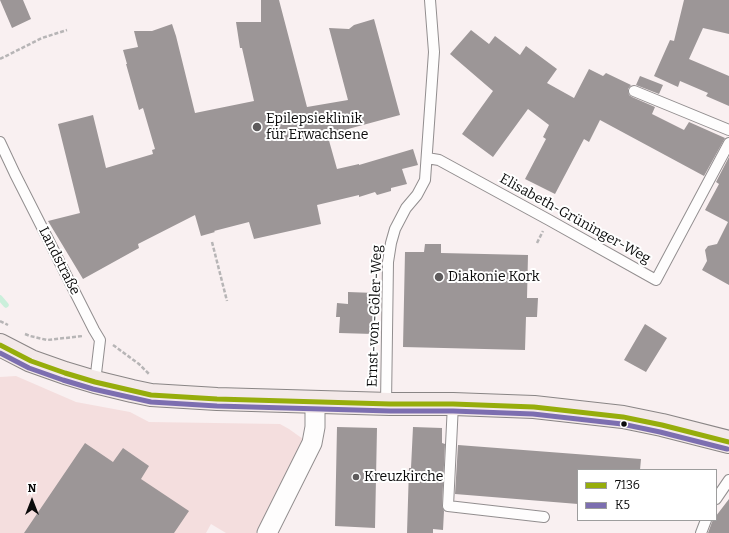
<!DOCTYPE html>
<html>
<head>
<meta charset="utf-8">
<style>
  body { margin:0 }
  #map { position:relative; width:729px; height:533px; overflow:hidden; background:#f9f0f1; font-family:Bitter,serif }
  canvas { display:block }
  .legend { position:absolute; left:577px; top:469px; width:140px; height:52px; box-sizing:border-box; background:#fff; border:1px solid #9d9d9d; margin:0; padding:5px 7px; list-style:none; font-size:12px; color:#0b0b0b }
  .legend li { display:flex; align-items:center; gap:8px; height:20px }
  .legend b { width:20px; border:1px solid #9d9d9d }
  .north { position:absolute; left:12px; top:481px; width:40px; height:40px; -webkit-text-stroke:3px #fff; paint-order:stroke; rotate:0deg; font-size:11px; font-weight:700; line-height:16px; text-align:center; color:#0b0b0b }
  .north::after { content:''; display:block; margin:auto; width:14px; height:18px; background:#0b0b0b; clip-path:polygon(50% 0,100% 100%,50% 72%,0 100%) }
</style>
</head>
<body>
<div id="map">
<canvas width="729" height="533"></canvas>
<ul class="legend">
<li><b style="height:5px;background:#96ad0b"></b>7136</li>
<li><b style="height:5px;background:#7c6eb0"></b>K5</li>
</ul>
<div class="north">N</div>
</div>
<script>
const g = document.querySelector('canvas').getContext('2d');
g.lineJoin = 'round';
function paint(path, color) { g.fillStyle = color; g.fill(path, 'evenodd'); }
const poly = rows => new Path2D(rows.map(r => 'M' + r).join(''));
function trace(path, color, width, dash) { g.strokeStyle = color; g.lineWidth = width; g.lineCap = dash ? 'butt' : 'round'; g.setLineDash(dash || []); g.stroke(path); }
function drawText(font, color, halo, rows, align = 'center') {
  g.font = font + ' Bitter,serif'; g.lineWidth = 4; g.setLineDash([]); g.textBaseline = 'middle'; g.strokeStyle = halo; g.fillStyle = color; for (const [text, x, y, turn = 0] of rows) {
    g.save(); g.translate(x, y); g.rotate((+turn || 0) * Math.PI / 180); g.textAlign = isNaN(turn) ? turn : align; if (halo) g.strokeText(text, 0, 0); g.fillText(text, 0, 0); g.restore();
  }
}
const farmland = poly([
  [16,376,76,402,130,412,149,422,280,424,289,429,303,439,256,533,226,533,211,524,206,533,0,533,0,377]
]);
const stream = poly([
  [0,298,6,305]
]);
const building = poly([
  [0,0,23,0,31,19,12,28],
  [261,0,279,0,307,107,348,100,329,28,349,29,354,25,374,19,400,115,348,129,349,133,328,137,337,169,359,164,359,165,413,149,418,165,402,169,407,184,391,188,391,191,377,195,375,192,359,197,359,195,317,205,321,224,254,239,249,222,214,231,215,232,201,236,195,215,138,244,139,248,83,279,48,221,80,213,58,124,93,115,106,168,153,154,152,150,155,149,143,108,139,110,126,64,127,64,123,50,138,47,134,31,152,31,172,24,176,36,195,113,254,101,242,48,240,48,236,22,261,22],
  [684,0,729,0,729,34,703,28,689,59,729,76,729,106,706,96,708,93,680,81,678,87,654,76,670,40,674,41],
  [471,30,489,44,495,36,520,55,526,46,557,69,547,83,574,98,589,69,603,76,606,73,631,85,628,89,629,95,632,97,655,107,652,114,684,130,689,122,725,138,704,176,600,120,589,142,584,139,555,194,525,179,546,139,543,137,549,125,528,109,493,157,462,134,493,91,450,54],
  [640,76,663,85,659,94,636,85],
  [729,157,729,285,702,270,707,261,705,250,708,246,717,244,728,222,705,210,719,184,716,182],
  [425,244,441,244,441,253,528,255,527,298,538,298,537,317,526,317,525,350,403,347,405,252,424,252],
  [348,292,375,293,373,334,339,333,340,317,336,317,337,303,348,304],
  [645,324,667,338,646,372,624,360],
  [337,427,377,428,375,528,335,526],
  [413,427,442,428,442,443,445,444,442,506,444,511,443,530,433,529,433,533,407,533,409,468,411,468],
  [85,443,113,462,123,448,149,466,141,479,189,511,174,533,24,533],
  [458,445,641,459,640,470,578,470,578,504,455,494],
  [729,499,729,533,708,533,712,522,713,520,716,520,716,516]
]);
const path = poly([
  [0,59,42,38,67,30],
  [212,242,227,301],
  [537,243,543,231],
  [0,321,8,325],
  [25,334,30,336,47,340,83,336],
  [113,345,139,364,149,374]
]);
const lane = poly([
  [634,91,729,130],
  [0,142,15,174,94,330,100,340,95,382],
  [427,158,439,160,549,220,656,280,729,143],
  [386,404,388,262,391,243,395,229,406,208,417,195,425,180,434,52,430,0],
  [453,404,448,506,544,517],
  [716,499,729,480],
  [701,533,706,520]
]);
const street = poly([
  [267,533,312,443,315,427,315,402]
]);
const secondary = poly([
  [0,345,31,361,65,373,95,382,132,391,151,395,217,399,390,404,453,404,534,407,623,417,662,425,729,442]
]);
const bus1 = poly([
  [0,345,31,361,65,373,95,382,151,395,217,399,390,404,453,404,534,407,623,417,662,425,729,442]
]);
const bus2 = poly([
  [0,353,29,368,63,380,93,389,151,402,217,406,390,411,453,411,533,414,622,424,660,432,727,449]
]);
const markers = [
  [257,127,5,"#5e5b5c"],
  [439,277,5,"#5e5b5c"],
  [624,424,3.5,"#0b0b0b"],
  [356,477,4,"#5e5b5c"]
];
const poiNames = [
  ["Epilepsieklinik",266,119],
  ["für Erwachsene",266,135],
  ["Diakonie Kork",448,277],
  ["Kreuzkirche",364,477]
];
const streetNames = [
  ["Elisabeth-Grüninger-Weg",575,219,29],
  ["Landstraße",59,261,63],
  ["Ernst-von-Göler-Weg",375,316,-88]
];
paint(farmland, '#f4dede');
trace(stream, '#cbefdb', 5.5);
paint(building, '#9c9697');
trace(lane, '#928e8f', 12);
trace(street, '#928e8f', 21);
trace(secondary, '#898585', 24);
trace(path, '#b7b5b6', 2.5, [4, 2]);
trace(lane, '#fefdfd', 10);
trace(street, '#fefdfd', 19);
trace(secondary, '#f3e9e9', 22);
trace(bus1, '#96ad0b', 5);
trace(bus2, '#7c6eb0', 5);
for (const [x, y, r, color] of markers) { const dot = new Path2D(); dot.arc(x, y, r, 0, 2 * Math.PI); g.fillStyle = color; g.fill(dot); trace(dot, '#fff', 1.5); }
drawText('14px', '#0b0b0b', '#fff', poiNames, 'left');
drawText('14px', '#0b0b0b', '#fff', streetNames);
</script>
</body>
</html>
